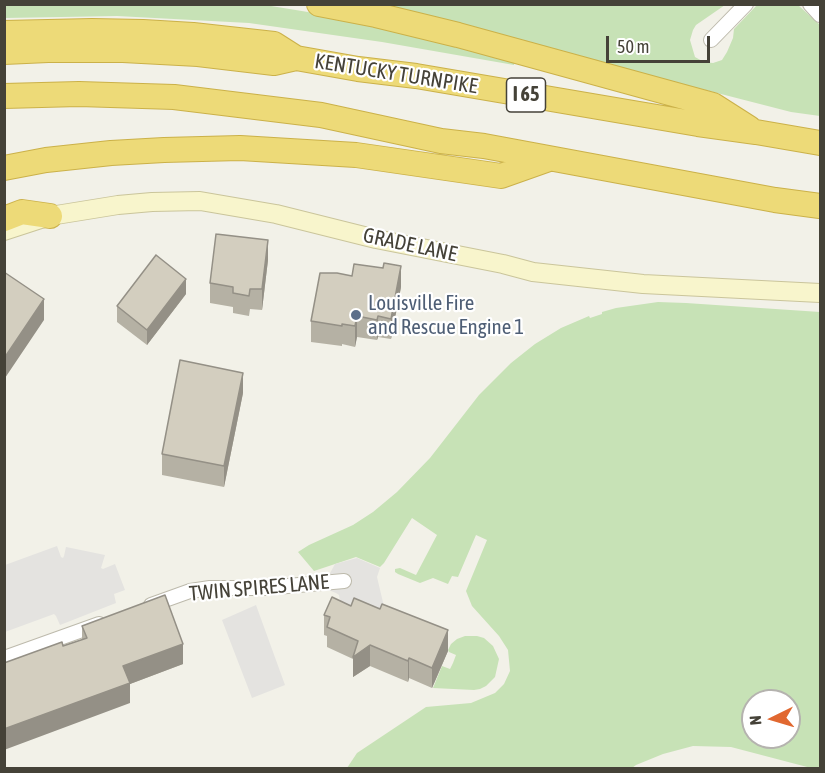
<!DOCTYPE html>
<html>
<head>
<meta charset="utf-8">
<style>
  body { margin:0 }
  #map { position:relative; width:825px; height:773px; overflow:hidden; background:#f2f1e8; font-family:"Asap Condensed",sans-serif }
  canvas { display:block }
  .frame { position:absolute; inset:0; border:6px solid #454238; pointer-events:none }
  .north { position:absolute; left:741px; top:689px; width:60px; height:60px; box-sizing:border-box; background:#fff; border:2px solid #b5b3af; border-radius:50%; rotate:265deg; font-size:16px; font-weight:700; line-height:24px; text-align:center; color:#454238 }
  .north::after { content:''; display:block; margin:auto; width:21px; height:27px; background:#e16830; clip-path:polygon(50% 0,100% 100%,50% 72%,0 100%) }
  .scale { position:absolute; left:606px; top:36px; width:104px; height:27px; box-sizing:border-box; border:3px solid #454238; border-top:0; padding-left:8px; font-size:18px; line-height:21px; white-space:nowrap; color:#454238; -webkit-text-stroke:4px #fff; paint-order:stroke }
</style>
</head>
<body>
<div id="map">
<canvas width="825" height="773"></canvas>
<div class="frame"></div>
<div class="north">N</div>
<div class="scale">50 m</div>
</div>
<script>
const g = document.querySelector('canvas').getContext('2d');
g.lineJoin = 'round';
function paint(path, color) { g.fillStyle = color; g.fill(path, 'evenodd'); }
const poly = rows => new Path2D(rows.map(r => 'M' + r).join(''));
function trace(path, color, width, dash) { g.strokeStyle = color; g.lineWidth = width; g.lineCap = dash ? 'butt' : 'round'; g.setLineDash(dash || []); g.stroke(path); }
function drawText(font, color, halo, rows, align = 'center') {
  g.font = font + ' "Asap Condensed",sans-serif'; g.lineWidth = 4.5; g.setLineDash([]); g.textBaseline = 'middle'; g.strokeStyle = halo; g.fillStyle = color; for (const [text, x, y, turn = 0] of rows) {
    g.save(); g.translate(x, y); g.rotate((+turn || 0) * Math.PI / 180); g.textAlign = isNaN(turn) ? turn : align; if (halo) g.strokeText(text, 0, 0); g.fillText(text, 0, 0); g.restore();
  }
}
const green = poly([
  [4,5,265,5,369,22,515,57,514,65,382,42,249,23,117,16,5,18],
  [375,5,725,5,696,25,693,30,690,40,695,57,704,62,713,63,722,60,727,52,733,38,734,29,757,5,798,5,820,25,820,116,791,112],
  [658,302,686,303,820,312,820,768,811,768,731,747,693,746,663,754,636,765,632,768,347,768,357,753,426,707,471,703,495,693,504,684,510,671,508,650,499,636,472,606,466,591,487,540,476,535,458,577,452,576,448,584,433,578,420,583,398,574,395,572,395,569,400,568,416,575,437,535,412,518,384,563,380,567,356,557,314,571,298,552,309,545,353,525,373,512,397,492,430,458,479,395,511,363,535,344,561,328,589,316,590,318,602,314,602,312,616,308],
  [753,701,789,701,789,737,753,737],
  [465,636,477,636,484,638,493,646,499,659,495,677,486,686,480,689,474,690,433,688,442,666,450,669,453,663,456,655,449,652,448,650,451,644,457,639]
]);
const parking = poly([
  [57,546,61,557,63,558,64,556,66,547,105,555,101,568,103,569,115,564,125,590,114,594,116,603,60,625,56,616,54,614,5,632,5,565],
  [357,558,380,568,377,577,386,615,382,624,340,601,339,595,336,593,326,589,329,575,335,564],
  [256,605,285,685,252,698,222,620]
]);
const street = poly([
  [810,4,820,15],
  [711,40,746,4],
  [151,605,190,591,210,588,265,588,344,581],
  [4,658,99,624]
]);
const secondary = poly([
  [4,231,50,216,118,205,152,202,200,201,276,214,376,239,503,264,533,272,643,284,820,293]
]);
const highway = poly([
  [319,4,376,15,458,35,713,105,749,128],
  [4,33,92,31,143,32,193,35,274,44,296,58],
  [4,52,48,50,123,50,198,54,274,63,296,58,358,69,416,76,698,124,756,132,820,143],
  [4,96,79,94,174,97,321,115,441,141,484,146,775,200,820,206],
  [4,168,46,160,111,153,164,150,240,148,356,155,501,176,549,159],
  [4,219,22,212,50,216]
]);
const wall = poly([
  [268,260,262,310,250,309,249,316,233,313,233,307,210,303,210,283],
  [401,287,391,339,378,337,377,340,357,337,355,347,342,344,342,346,311,342,311,321],
  [186,294,147,345,117,322,117,306],
  [243,393,224,487,162,475,162,454],
  [324,615,448,651,432,688,409,678,408,682,370,666,353,677,353,659,327,647,327,636,324,635],
  [82,626,183,664,130,684,130,703,63,646,82,640]
]);
const shadedWall = poly([
  [268,240,268,260,262,310,262,289],
  [401,266,401,287,391,339,391,319],
  [186,279,186,294,147,345,147,330],
  [44,299,44,320,5,378,5,357],
  [357,316,357,337,355,347,355,326],
  [378,316,378,337,377,340,377,320],
  [243,373,243,393,224,487,224,466],
  [448,630,448,651,432,688,432,668],
  [183,644,183,664,130,684,130,703,4,750,4,729,123,666],
  [370,645,370,666,353,677,353,657],
  [409,658,409,678,408,682,408,661]
]);
const building = poly([
  [216,234,268,240,262,289,250,289,249,296,233,293,233,287,210,283,216,234],
  [156,255,186,279,147,330,117,306,156,255],
  [384,263,401,266,391,319,378,316,377,320,357,316,355,326,342,324,342,326,311,321,320,273,337,273,352,276,354,264,383,268,384,263],
  [4,272,44,299,5,357,4,357,4,272],
  [180,360,243,373,224,466,162,454,180,360],
  [165,595,183,644,123,666,130,683,4,729,4,663,62,642,63,646,87,638,82,626,165,595],
  [332,597,351,606,354,598,380,609,382,604,448,630,432,668,409,658,408,661,370,645,353,657,358,641,327,627,330,617,324,615,332,597]
]);
const markers = [
  [356,315,6,"#5c6f8a"]
];
const shields = [
  [526,95,39]
];
const shieldNames = [
  ["I 65",526,95]
];
const streetNames = [
  ["KENTUCKY TURNPIKE",396,74,9],
  ["GRADE LANE",410,245,12],
  ["TWIN SPIRES LANE",259,588,-5]
];
const serviceNames = [
  ["Louisville Fire",368,303],
  ["and Rescue Engine 1",368,327]
];
paint(green, '#c7e2b6');
paint(parking, '#e4e3e0');
trace(street, '#bdbaac', 16);
trace(secondary, '#cac59b', 20);
trace(highway, '#cbb149', 26);
trace(street, '#fff', 14);
trace(secondary, '#f8f5cc', 18);
trace(highway, '#edda78', 24);
paint(wall, '#b5b1a4');
paint(shadedWall, '#949086');
paint(building, '#d3cebf');
trace(building, '#949086', 1.5);
for (const [x, y, r, color] of markers) { const dot = new Path2D(); dot.arc(x, y, r, 0, 2 * Math.PI); g.fillStyle = color; g.fill(dot); trace(dot, '#fff', 2); }
for (const [x, y, w] of shields) { const box = new Path2D(); box.roundRect(x - w / 2, y - 17, w, 34, 4.5); g.fillStyle = '#fff'; g.fill(box); trace(box, '#454238', 1.5); }
drawText('bold 20px', '#454238', null, shieldNames);
drawText('21px', '#454238', '#fff', streetNames);
drawText('21px', '#4e5e75', '#fff', serviceNames, 'left');
</script>
</body>
</html>
